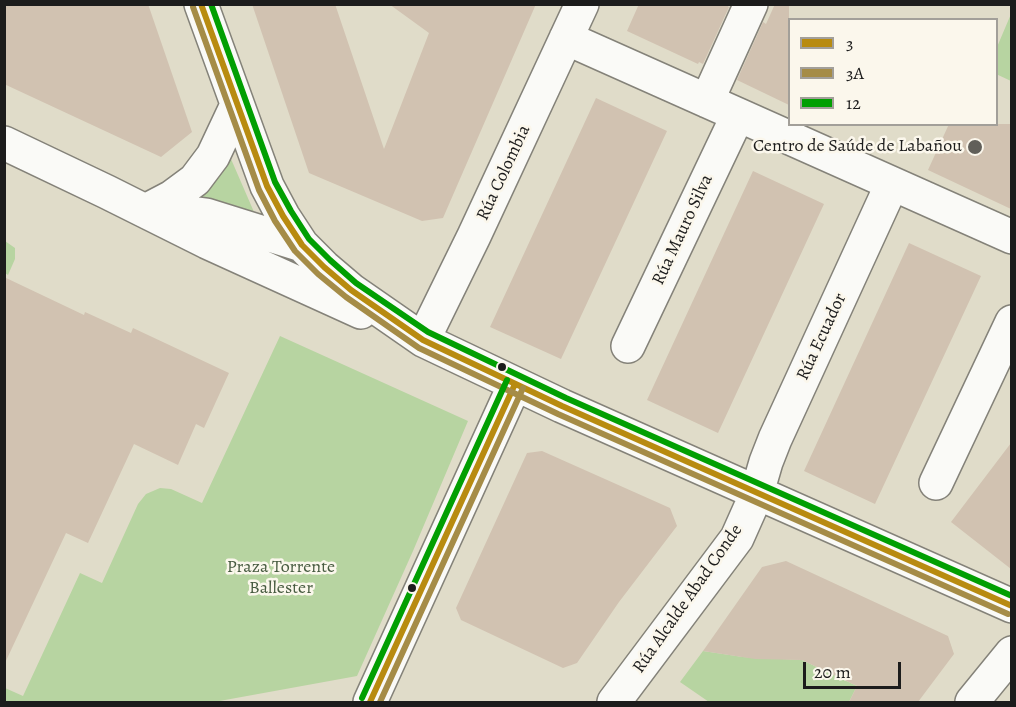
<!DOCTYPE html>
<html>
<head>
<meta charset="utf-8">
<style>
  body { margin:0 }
  #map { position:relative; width:1016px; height:707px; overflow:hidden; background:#e0dcc9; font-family:Alegreya,serif }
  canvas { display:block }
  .frame { position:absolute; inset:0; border:6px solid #1c1c1c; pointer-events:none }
  .legend { position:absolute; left:788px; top:18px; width:210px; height:108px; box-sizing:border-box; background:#fbf7ec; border:2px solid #a29f99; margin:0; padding:8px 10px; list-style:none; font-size:18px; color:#1c1c1c }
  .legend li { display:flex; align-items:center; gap:12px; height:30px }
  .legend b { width:30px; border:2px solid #a29f99 }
  .scale { position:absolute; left:803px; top:662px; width:98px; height:27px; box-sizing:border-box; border:3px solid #1c1c1c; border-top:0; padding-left:8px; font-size:18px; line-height:21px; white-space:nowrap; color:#1c1c1c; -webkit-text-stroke:4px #fbf7ec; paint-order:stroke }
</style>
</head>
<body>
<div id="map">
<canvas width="1016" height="707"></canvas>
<div class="frame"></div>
<ul class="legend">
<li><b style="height:8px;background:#b88b10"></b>3</li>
<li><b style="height:8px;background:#a58c47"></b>3A</li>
<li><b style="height:8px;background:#019f02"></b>12</li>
</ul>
<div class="scale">20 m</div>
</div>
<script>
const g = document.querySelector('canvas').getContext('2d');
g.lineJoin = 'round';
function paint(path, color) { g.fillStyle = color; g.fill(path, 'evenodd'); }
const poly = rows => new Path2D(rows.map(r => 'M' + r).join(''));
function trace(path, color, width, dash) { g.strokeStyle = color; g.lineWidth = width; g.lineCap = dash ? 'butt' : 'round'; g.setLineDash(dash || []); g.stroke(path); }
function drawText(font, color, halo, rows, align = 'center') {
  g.font = font + ' Alegreya,serif'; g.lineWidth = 5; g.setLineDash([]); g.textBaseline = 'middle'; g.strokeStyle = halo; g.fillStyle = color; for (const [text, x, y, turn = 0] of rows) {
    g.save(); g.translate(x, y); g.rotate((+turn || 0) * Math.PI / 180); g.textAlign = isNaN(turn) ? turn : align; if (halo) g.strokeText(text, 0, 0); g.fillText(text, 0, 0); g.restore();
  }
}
const green = poly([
  [1011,14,1011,81,996,74,997,47],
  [224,158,231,159,254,212,251,218,182,202],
  [5,241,15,248,15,259,8,275,5,273],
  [280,336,468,421,413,551,357,676,214,702,5,702,5,688,23,696,80,573,102,583,138,504,146,494,160,488,171,489,202,503],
  [703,651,743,657,802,660,857,686,849,702,742,702,740,701,738,702,709,702,680,682]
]);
const building = poly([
  [4,4,148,4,192,132,161,157,4,84],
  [252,4,335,4,384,149,429,33,389,4,536,4,443,218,422,221,309,173],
  [639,4,725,4,729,7,703,64,699,62,698,64,627,31],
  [775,4,789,4,789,105,737,80,763,22,766,24],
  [596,98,667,131,561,359,490,327],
  [949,124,1011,124,1011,209,928,170],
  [753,171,824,204,718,433,647,400],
  [909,243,981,276,875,504,804,471],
  [4,277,84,315,85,312,131,333,133,328,229,373,204,428,196,424,178,465,134,444,88,543,66,533,4,665],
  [1011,443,1011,569,951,522],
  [542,451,670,508,677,526,619,602,577,663,563,668,461,620,456,608,527,453],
  [786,561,948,636,954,654,918,702,849,702,857,686,802,660,755,659,703,651,762,567]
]);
const minor = poly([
  [201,4,267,186,283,216,302,245,324,267,351,290,423,340,562,406,1012,606],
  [566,38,1012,237],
  [707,101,751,4],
  [4,143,107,192,207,242,361,312],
  [151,208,172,197,195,180,213,156,237,105],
  [160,209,206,215,302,245],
  [423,340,474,236,582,4],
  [628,346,738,115],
  [936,483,1012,322],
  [370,702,515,384],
  [614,702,737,538,757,493,766,462,775,439,892,184],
  [972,702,1012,653]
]);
const bus1 = poly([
  [201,4,267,186,283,216,302,245,324,267,351,290,423,340,562,406,1012,606],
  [370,702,515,384]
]);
const bus2 = poly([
  [193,7,259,190,275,221,295,251,318,274,346,297,419,348,558,414,1008,614],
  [380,702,523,388]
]);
const bus3 = poly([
  [211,4,275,182,291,211,309,239,330,260,356,283,428,332,566,398,1012,596],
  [362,698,507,380]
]);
const markers = [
  [975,147,8,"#615f59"],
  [502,367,5,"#1c1c1c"],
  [412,588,5,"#1c1c1c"]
];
const poiNames = [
  ["Centro de Saúde de Labañou",962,147]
];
const streetNames = [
  ["Rúa Colombia",504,173,-65],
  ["Rúa Mauro Silva",683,230,-65],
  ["Rúa Ecuador",822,337,-65],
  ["Rúa Alcalde Abad Conde",688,599,-55]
];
const parkNames = [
  ["Praza Torrente",281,568],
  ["Ballester",281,589]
];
paint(green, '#b7d4a1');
paint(building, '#d1c2b1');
trace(minor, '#848279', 36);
trace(minor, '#fafaf7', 33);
trace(bus1, '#b88b10', 6);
trace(bus2, '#a58c47', 6);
trace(bus3, '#019f02', 6);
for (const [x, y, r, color] of markers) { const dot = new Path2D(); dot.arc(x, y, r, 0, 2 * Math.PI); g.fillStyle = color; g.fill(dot); trace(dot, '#fbf7ec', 2); }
drawText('18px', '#1c1c1c', '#fbf7ec', poiNames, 'right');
drawText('18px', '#1c1c1c', '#fbf7ec', streetNames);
drawText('18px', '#465a3f', '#fbf7ec', parkNames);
</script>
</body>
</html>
